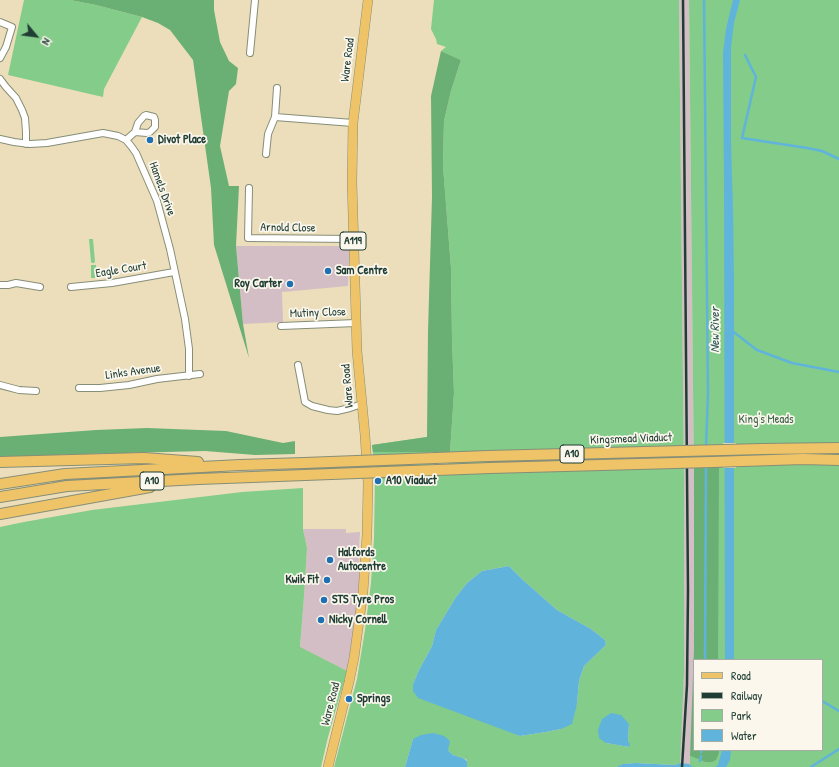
<!DOCTYPE html>
<html>
<head>
<meta charset="utf-8">
<style>
  body { margin:0 }
  #map { position:relative; width:839px; height:767px; overflow:hidden; background:#ecdeba; font-family:"Patrick Hand",sans-serif }
  canvas { display:block }
  .legend { position:absolute; left:693px; top:659px; width:130px; height:92px; box-sizing:border-box; background:#fbf7ec; border:1px solid #a3ada2; margin:0; padding:5px 7px; list-style:none; font-size:12px; color:#1f3d34 }
  .legend li { display:flex; align-items:center; gap:8px; height:20px }
  .legend b { width:20px; border:1px solid #a3ada2 }
  .north { position:absolute; left:16px; top:16px; width:40px; height:40px; -webkit-text-stroke:3px #fbf7ec; paint-order:stroke; rotate:119deg; font-size:11px; font-weight:700; line-height:16px; text-align:center; color:#1f3d34 }
  .north::after { content:''; display:block; margin:auto; width:14px; height:18px; background:#1f3d34; clip-path:polygon(50% 0,100% 100%,50% 72%,0 100%) }
</style>
</head>
<body>
<div id="map">
<canvas width="839" height="767"></canvas>
<ul class="legend">
<li><b style="height:5px;background:#efc469"></b>Road</li>
<li><b style="height:5px;background:#1f3d34"></b>Railway</li>
<li><b style="height:11px;background:#83cc89"></b>Park</li>
<li><b style="height:11px;background:#60b4dc"></b>Water</li>
</ul>
<div class="north">N</div>
</div>
<script>
const g = document.querySelector('canvas').getContext('2d');
g.lineJoin = 'round';
function paint(path, color) { g.fillStyle = color; g.fill(path, 'evenodd'); }
const poly = rows => new Path2D(rows.map(r => 'M' + r).join(''));
function trace(path, color, width, dash) { g.strokeStyle = color; g.lineWidth = width; g.lineCap = dash ? 'butt' : 'round'; g.setLineDash(dash || []); g.stroke(path); }
function drawText(font, color, halo, rows, align = 'center') {
  g.font = font + ' "Patrick Hand",sans-serif'; g.lineWidth = 3.5; g.setLineDash([]); g.textBaseline = 'middle'; g.strokeStyle = halo; g.fillStyle = color; for (const [text, x, y, turn = 0] of rows) {
    g.save(); g.translate(x, y); g.rotate((+turn || 0) * Math.PI / 180); g.textAlign = isNaN(turn) ? turn : align; if (halo) g.strokeText(text, 0, 0); g.fillText(text, 0, 0); g.restore();
  }
}
const industrial = poly([
  [679,0,689,0,695,574,694,679,690,767,679,767,684,673,684,479],
  [236,246,350,246,348,286,282,292,283,322,243,324],
  [303,529,346,529,346,533,360,532,359,549,360,578,357,613,347,671,300,648,304,596,307,548]
]);
const green = poly([
  [24,0,70,0,96,5,142,17,104,89,103,97,8,75],
  [434,0,679,0,684,479,684,673,680,763,675,765,635,763,624,764,616,767,467,767,467,760,463,758,453,755,448,750,413,739,405,767,334,767,357,679,365,630,371,583,374,538,375,477,372,445,427,437,433,476,447,475,450,452,454,393,452,339,451,268,443,166,444,121,451,91,461,60,441,51,446,47,437,44,436,39,431,29],
  [509,566,523,580,557,610,591,629,605,640,606,645,584,666,579,681,577,704,561,729,546,732,520,736,413,684,419,670,432,646,436,630,456,597,467,583,482,571],
  [629,724,628,741,629,747,606,743],
  [689,0,839,0,839,767,690,767,690,756,705,761,705,750,822,750,822,660,701,660,694,480],
  [89,239,93,239,95,262,94,263,92,263,91,262],
  [91,265,96,265,96,278,91,278],
  [303,488,303,529,307,548,304,596,300,647,347,671,328,737,321,767,0,767,0,527,24,522,92,510,242,492]
]);
const forest = poly([
  [70,0,214,0,214,10,220,42,229,61,238,68,236,84,229,91,220,146,229,186,239,186,236,246,243,324,249,358,214,245,211,188,193,60,170,30,158,23,142,17,96,5],
  [441,51,461,60,451,91,444,121,443,166,451,268,452,339,454,393,450,452,373,452,372,445,427,437,428,331,432,197,431,96],
  [147,428,226,431,283,443,295,441,295,454,255,455,205,451,86,454,0,457,0,437,96,430],
  [719,467,718,660,694,660,694,750,719,750,719,753,716,760,712,762,706,762,690,756,694,650,694,468]
]);
const water = poly([
  [733,0,740,0,734,23,731,48,731,142,733,208,734,281,734,660,725,660,724,182,723,53,726,29],
  [509,566,523,580,557,610,591,629,605,640,606,645,584,666,579,681,577,704,572,724,561,729,546,732,520,736,418,698,413,691,413,684,419,670,432,646,436,630,456,597,467,583,482,571],
  [611,713,621,715,629,724,628,741,630,744,629,747,606,743,599,738,598,730,602,719],
  [433,733,444,736,450,741,448,750,453,755,463,758,467,761,467,767,405,767,413,739,421,735],
  [722,750,731,750,730,760,726,767,715,767,718,765],
  [635,763,675,765,680,763,689,764,693,767,616,767,623,764]
]);
const pier = poly([
  [723,443,736,443,736,468,723,468]
]);
const stream = poly([
  [704,0,708,393,706,448],
  [745,55,756,77,742,138,807,148,822,151,839,159],
  [731,330,757,350,792,363,839,372],
  [705,660,706,465],
  [822,701,839,711],
  [701,752,702,750],
  [700,761,701,756],
  [811,767,839,749]
]);
const minor = poly([
  [0,22,12,27,6,47,0,58],
  [250,53,255,0],
  [0,79,6,87,16,98,22,110,25,118,26,132,26,144],
  [275,117,353,123],
  [0,139,14,142,30,144,47,143,103,133,118,136,126,140,131,146,136,153,157,201,170,249,185,319,189,349,189,376],
  [126,140,135,132,138,123,144,116,146,115,154,117,155,120,155,127,150,132,147,133,135,132],
  [266,154,268,134,275,117,277,88],
  [249,188,248,238,353,239],
  [0,285,8,285,16,283,40,287],
  [71,287,112,283,174,272],
  [281,326,356,323],
  [298,365,305,402,312,406,328,410,337,411,350,408,362,404],
  [0,385,19,390,36,391],
  [79,388,100,388,129,385,157,379,200,374]
]);
const primary = poly([
  [328,767,349,682,354,658,363,592,367,534,368,483,365,435,357,351,352,182,353,123,368,0]
]);
const trunk = poly([
  [0,462,144,458,198,462],
  [0,484,65,474,240,465,304,463],
  [0,497,67,486,199,479,305,475],
  [0,514,150,487]
]);
const rail = poly([
  [682,767,687,685,688,590,683,0]
]);
const trunkBridge = poly([
  [304,463,488,456,762,449,839,448],
  [305,475,490,468,712,462,803,459,839,460]
]);
const markers = [
  [150,140,4,"#1f6fb2"],
  [328,271,4,"#1f6fb2"],
  [290,284,4,"#1f6fb2"],
  [378,481,4,"#1f6fb2"],
  [330,560,4,"#1f6fb2"],
  [327,580,4,"#1f6fb2"],
  [324,600,4,"#1f6fb2"],
  [321,620,4,"#1f6fb2"],
  [349,699,4,"#1f6fb2"]
];
const shields = [
  [353,241,26],
  [572,454,24],
  [152,481,24]
];
const shieldNames = [
  ["A119",353,241],
  ["A10",572,454],
  ["A10",152,481]
];
const streetNames = [
  ["Ware Road",348,60,-83],
  ["Hamels Drive",162,189,70],
  ["Arnold Close",288,228,1],
  ["Eagle Court",121,270,-9],
  ["Mutiny Close",318,313,-2],
  ["Links Avenue",133,372,-8],
  ["Ware Road",348,386,-95],
  ["Kingsmead Viaduct",631,439,-2],
  ["Ware Road",331,704,-76]
];
const poiNames = [
  ["Divot Place",158,140],
  ["Sam Centre",336,271],
  ["Roy Carter",282,284,"right"],
  ["A10 Viaduct",386,481],
  ["Halfords",338,553],
  ["Autocentre",338,567],
  ["Kwik Fit",319,580,"right"],
  ["STS Tyre Pros",332,600],
  ["Nicky Cornell",329,620],
  ["Springs",357,699]
];
const parkNames = [
  ["King's Meads",766,420]
];
const waterNames = [
  ["New River",716,330,-90]
];
paint(industrial, '#d2bec4');
paint(green, '#83cc89');
paint(forest, '#6ab075');
paint(water, '#60b4dc');
paint(pier, '#ecdeba');
trace(stream, '#60b4dc', 2.5);
trace(minor, '#868e77', 8);
trace(primary, '#868e77', 10);
trace(trunk, '#868e77', 12);
trace(minor, '#fff', 6);
trace(primary, '#efc469', 9);
trace(trunk, '#efc469', 10);
trace(rail, '#1f3d34', 2.5);
trace(trunkBridge, '#868e77', 12, []);
trace(trunkBridge, '#efc469', 10);
for (const [x, y, r, color] of markers) { const dot = new Path2D(); dot.arc(x, y, r, 0, 2 * Math.PI); g.fillStyle = color; g.fill(dot); trace(dot, '#fbf7ec', 1.5); }
for (const [x, y, w] of shields) { const box = new Path2D(); box.roundRect(x - w / 2, y - 9, w, 18, 3); g.fillStyle = '#fbf7ec'; g.fill(box); trace(box, '#1f3d34', 1); }
drawText('bold 11px', '#1f3d34', null, shieldNames);
drawText('12px', '#1f3d34', '#fbf7ec', streetNames);
drawText('bold 12px', '#1f3d34', '#fbf7ec', poiNames, 'left');
drawText('12px', '#386149', '#fbf7ec', parkNames);
drawText('italic 13px', '#2f5b5e', '#fbf7ec', waterNames);
</script>
</body>
</html>
